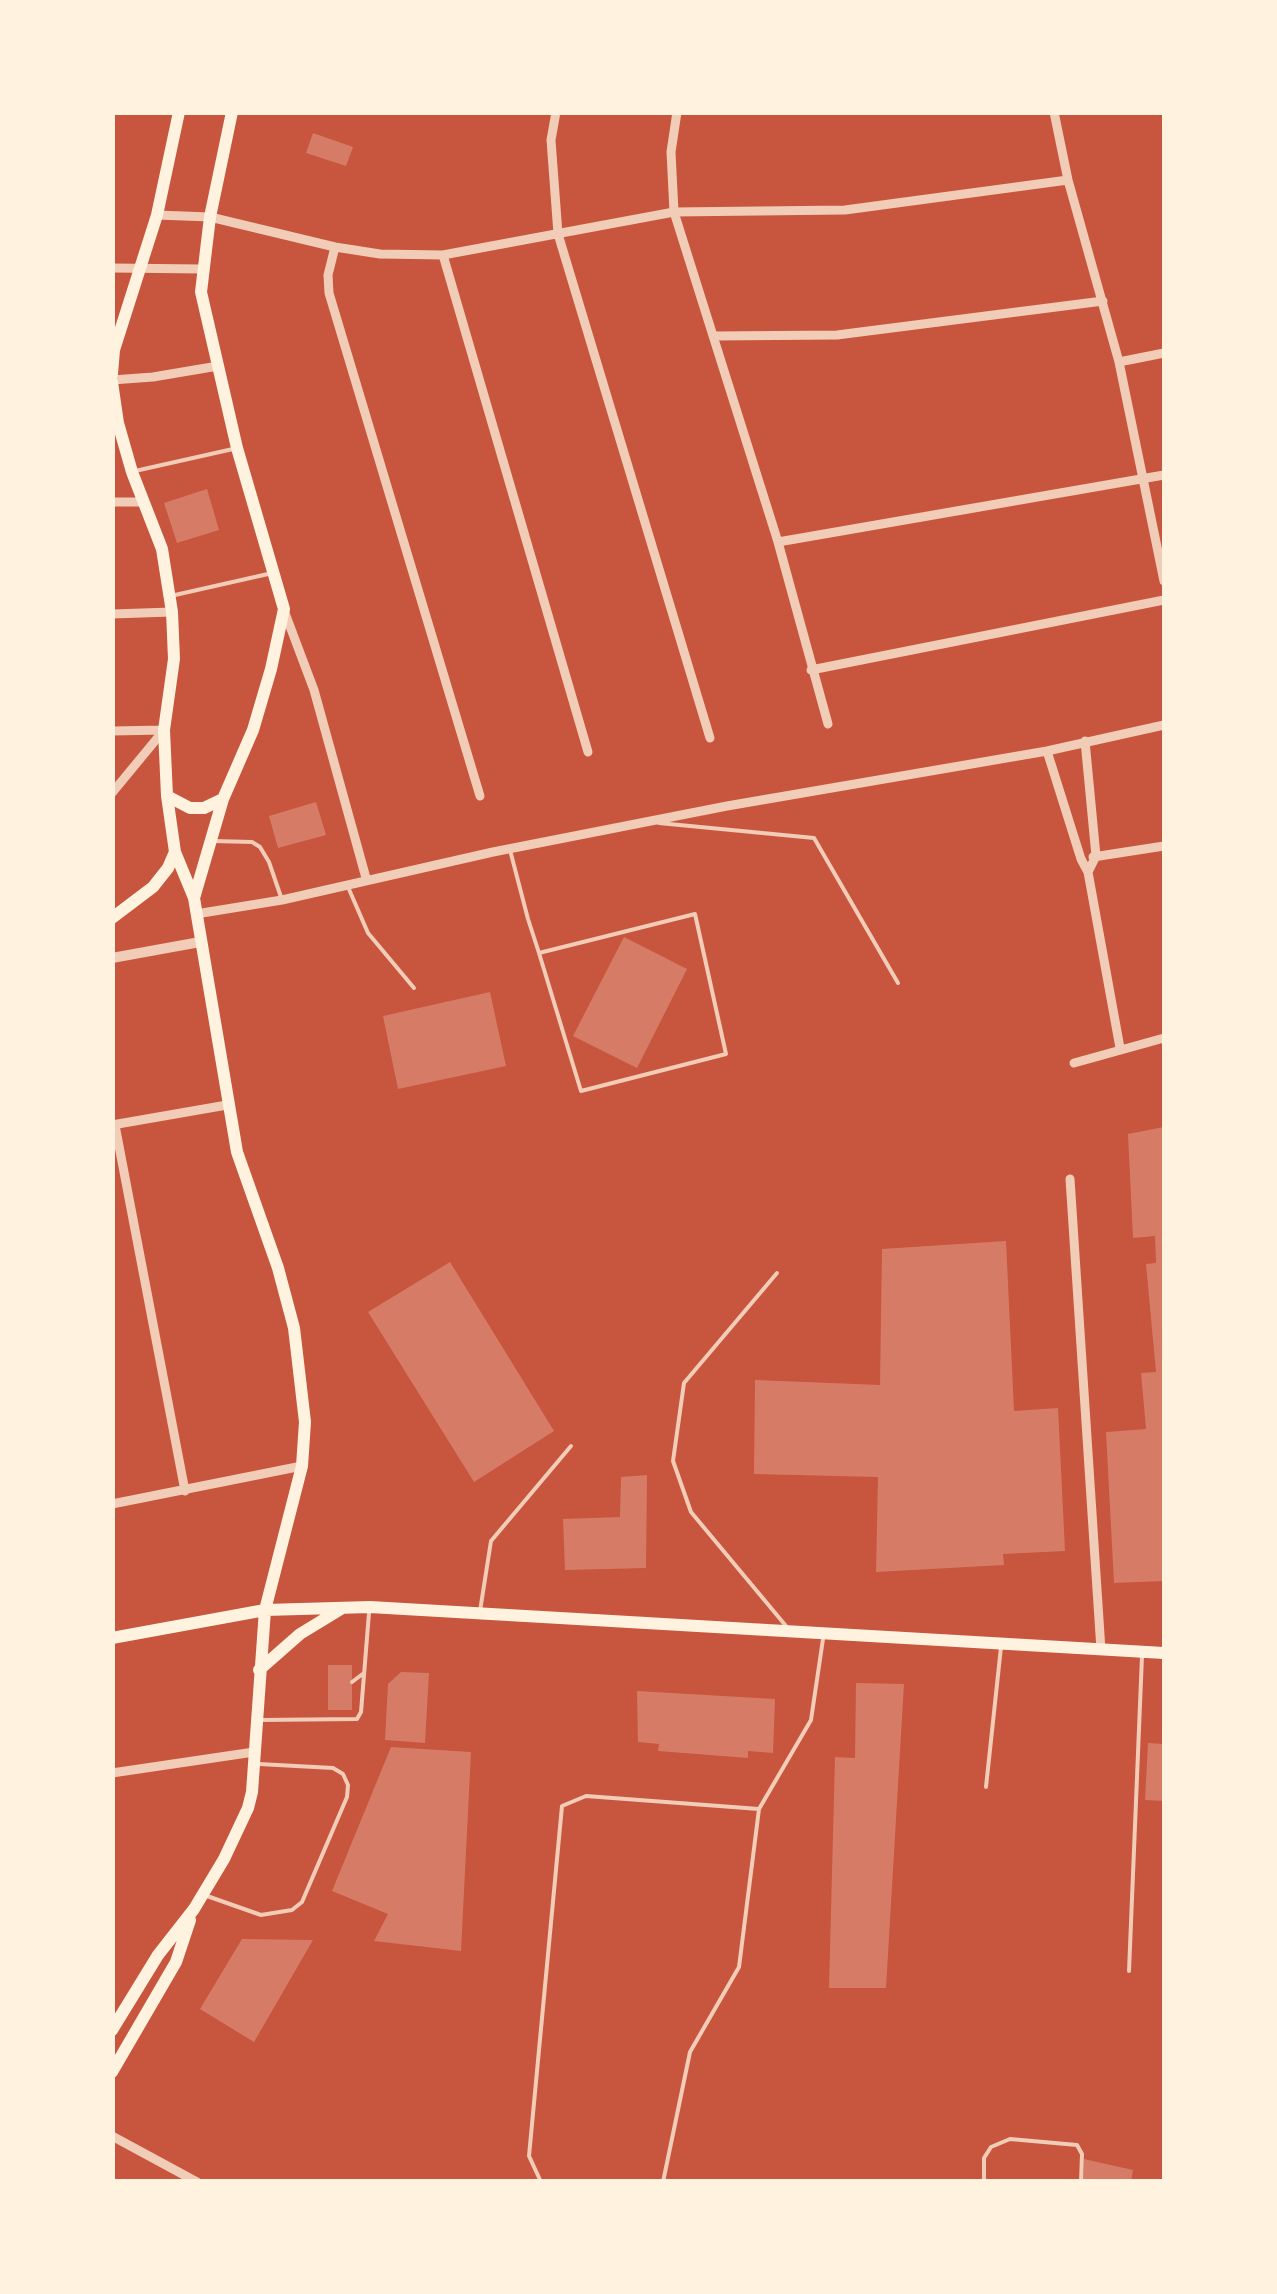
<!DOCTYPE html>
<html>
<head>
<meta charset="utf-8">
<style>
  body { margin:0 }
  #map { position:relative; width:1277px; height:2294px; overflow:hidden; background:#c8553d; font-family:Karla,sans-serif }
  canvas { display:block }
  .frame { position:absolute; inset:0; border:115px solid #fff3e0; pointer-events:none }
</style>
</head>
<body>
<div id="map">
<canvas width="1277" height="2294"></canvas>
<div class="frame"></div>
</div>
<script>
const g = document.querySelector('canvas').getContext('2d');
g.lineJoin = 'round';
function paint(path, color) { g.fillStyle = color; g.fill(path, 'evenodd'); }
const poly = rows => new Path2D(rows.map(r => 'M' + r).join(''));
function trace(path, color, width, dash) { g.strokeStyle = color; g.lineWidth = width; g.lineCap = dash ? 'butt' : 'round'; g.setLineDash(dash || []); g.stroke(path); }
const building = poly([
  [313,133,353,147,346,166,306,153],
  [207,489,219,530,177,543,164,503],
  [316,802,326,835,278,848,269,816],
  [624,937,687,969,637,1068,573,1036],
  [490,992,506,1066,398,1089,383,1016],
  [1164,1127,1164,1581,1114,1583,1106,1432,1146,1429,1141,1373,1156,1372,1146,1264,1156,1263,1155,1236,1133,1238,1128,1134],
  [1006,1241,1014,1411,1058,1408,1065,1551,1003,1554,1004,1565,876,1572,878,1477,754,1474,755,1380,880,1385,882,1249],
  [450,1262,554,1431,474,1482,368,1312],
  [647,1475,646,1568,565,1570,563,1519,620,1517,621,1477],
  [328,1665,352,1665,352,1710,328,1710],
  [401,1672,429,1673,425,1743,385,1740,388,1684],
  [856,1683,904,1684,886,1988,829,1988,835,1757,855,1758],
  [637,1691,775,1699,773,1753,748,1751,748,1758,658,1751,659,1744,638,1742],
  [1148,1743,1164,1744,1164,1801,1145,1800],
  [391,1747,471,1752,461,1951,374,1941,388,1914,332,1891],
  [242,1939,313,1940,254,2042,200,2009],
  [1084,2159,1133,2170,1131,2182,1083,2182]
]);
const service = poly([
  [135,471,233,449],
  [175,595,268,574],
  [659,823,814,838,898,983],
  [213,841,252,842,260,847,269,862,282,900],
  [510,850,528,919,539,953,581,1091,726,1054,695,914,539,953],
  [348,887,368,933,414,988],
  [777,1273,684,1383,673,1461,691,1512,786,1626],
  [480,1611,491,1541,571,1446],
  [352,1682,364,1673],
  [260,1720,357,1719,361,1712,369,1613],
  [986,1787,1001,1647],
  [207,1896,261,1915,292,1910,302,1902,347,1797,348,1785,343,1774,333,1768,259,1764],
  [1129,1971,1142,1656],
  [541,2182,529,2156,562,1806,586,1796,759,1809],
  [663,2182,690,2052,739,1967,759,1809,811,1720,823,1639],
  [984,2182,984,2158,991,2147,1010,2139,1077,2145,1082,2154,1081,2182]
]);
const minor = poly([
  [556,112,551,140,558,234,710,738],
  [677,112,671,152,674,212,778,542,828,724],
  [1054,112,1068,180,1119,362,1164,581],
  [157,215,210,217,335,247,380,254,443,255,674,212,845,210,1068,180],
  [335,247,328,275,329,293,480,796],
  [443,255,588,752],
  [112,268,202,269],
  [714,336,837,335,1103,301],
  [1119,362,1164,353],
  [112,380,153,377,218,366],
  [112,502,144,502],
  [778,542,1164,475],
  [285,613,314,690,366,878],
  [112,614,172,612],
  [811,670,1164,600],
  [112,731,164,730],
  [1085,741,1096,856,1088,872],
  [1047,751,1081,859,1088,872,1120,1048],
  [112,793,164,730],
  [1093,857,1164,846],
  [196,914,282,900,493,852,727,806,1047,751,1164,725],
  [1074,1063,1164,1038],
  [112,1125,227,1105],
  [115,1125,185,1491],
  [1070,1179,1101,1650],
  [112,1504,302,1466],
  [112,1773,254,1752],
  [112,2136,197,2182]
]);
const tertiary = poly([
  [112,958,200,942]
]);
const secondary = poly([
  [112,374,114,350,157,215,179,112],
  [112,382,118,423,132,472,162,549,172,612,174,659,164,730,167,796,175,852,194,898,237,1152,278,1268,294,1328,305,1422,302,1466,265,1610,252,1792,248,1808,224,1859,194,1909,158,1955,112,2030],
  [167,796,190,808,204,808,223,799],
  [194,898,223,799,253,730,271,669,284,609,237,448,201,292,210,217,232,112],
  [112,918,153,887,168,868,175,852],
  [112,1638,265,1610,370,1607,1164,1653],
  [259,1670,300,1634,341,1609],
  [112,2072,176,1962,190,1920]
]);
paint(building, '#d67c66');
trace(service, '#f1ccb7', 4);
trace(minor, '#f1ccb7', 9);
trace(tertiary, '#f1ccb7', 10);
trace(secondary, '#fff3e0', 12);
</script>
</body>
</html>
